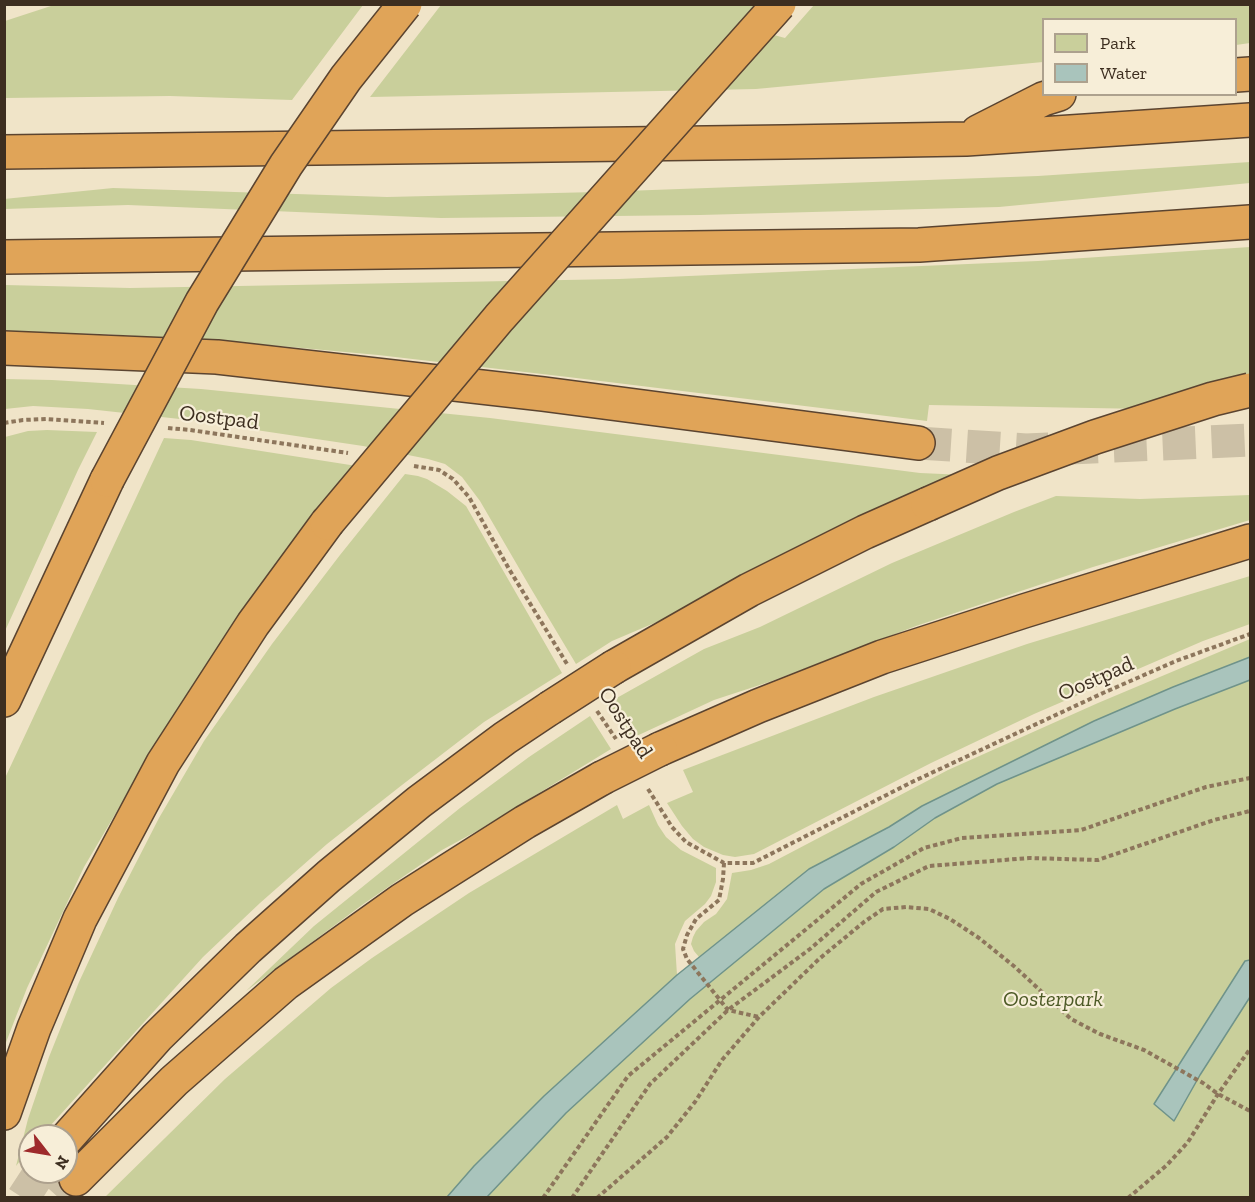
<!DOCTYPE html>
<html>
<head>
<meta charset="utf-8">
<style>
  body { margin:0 }
  #map { position:relative; width:1255px; height:1202px; overflow:hidden; background:#f0e4c8; font-family:"Zilla Slab",serif }
  canvas { display:block }
  .frame { position:absolute; inset:0; border:6px solid #3d2e20; pointer-events:none }
  .legend { position:absolute; left:1042px; top:18px; width:195px; height:78px; box-sizing:border-box; background:#f7eed8; border:2px solid #ada18e; margin:0; padding:8px 10px; list-style:none; font-size:18px; color:#3d2e20 }
  .legend li { display:flex; align-items:center; gap:12px; height:30px }
  .legend b { width:30px; border:2px solid #ada18e }
  .north { position:absolute; left:18px; top:1124px; width:60px; height:60px; box-sizing:border-box; background:#f7eed8; border:2px solid #ada18e; border-radius:50%; rotate:121deg; font-size:16px; font-weight:700; line-height:24px; text-align:center; color:#3d2e20 }
  .north::after { content:''; display:block; margin:auto; width:21px; height:27px; background:#9e2a2b; clip-path:polygon(50% 0,100% 100%,50% 72%,0 100%) }
</style>
</head>
<body>
<div id="map">
<canvas width="1255" height="1202"></canvas>
<div class="frame"></div>
<ul class="legend">
<li><b style="height:16px;background:#c9cf9b"></b>Park</li>
<li><b style="height:16px;background:#a9c4bc"></b>Water</li>
</ul>
<div class="north">N</div>
</div>
<script>
const g = document.querySelector('canvas').getContext('2d');
g.lineJoin = 'round';
function paint(path, color) { g.fillStyle = color; g.fill(path, 'evenodd'); }
const poly = rows => new Path2D(rows.map(r => 'M' + r).join(''));
function trace(path, color, width, dash) { g.strokeStyle = color; g.lineWidth = width; g.lineCap = dash ? 'butt' : 'round'; g.setLineDash(dash || []); g.stroke(path); }
function drawText(font, color, halo, rows, align = 'center') {
  g.font = font + ' "Zilla Slab",serif'; g.lineWidth = 4.5; g.setLineDash([]); g.textBaseline = 'middle'; g.strokeStyle = halo; g.fillStyle = color; for (const [text, x, y, turn = 0] of rows) {
    g.save(); g.translate(x, y); g.rotate((+turn || 0) * Math.PI / 180); g.textAlign = isNaN(turn) ? turn : align; if (halo) g.strokeText(text, 0, 0); g.fillText(text, 0, 0); g.restore();
  }
}
const green = poly([
  [54,5,54,4,363,5,292,100,170,96,5,98,5,21],
  [441,5,765,5,745,27,785,38,814,5,1250,5,1250,43,1236,45,1236,20,1044,20,1043,62,756,89,370,97],
  [1250,162,1250,183,999,207,700,215,441,218,128,205,5,209,4,199,113,188,387,197,597,192,1038,176],
  [1250,247,1250,376,1145,409,929,405,927,421,568,377,378,355,247,343,104,334,5,332,5,285,130,288,619,279,1038,261],
  [4,379,52,380,201,389,410,410,490,418,920,473,965,475,678,613,612,641,576,664,530,587,480,501,462,477,445,464,428,459,363,446,189,420,88,409,33,406,5,409],
  [47,430,97,432,78,470,5,631,5,437,28,431],
  [164,438,191,440,363,467,184,704,130,789,84,867,27,988,5,1045,5,778],
  [405,474,418,476,427,479,447,491,466,506,562,673,484,722,402,785,327,844,260,903,203,957,41,1136,30,1136,30,1148,16,1166,28,1119,49,1057,79,982,118,898,159,818,204,741,272,644,340,555],
  [1250,495,1250,520,1093,567,916,626,772,681,714,700,628,740,606,704,704,649,760,627,892,563,1014,512,1056,496,1140,499],
  [1250,576,1250,624,1203,641,1034,714,931,763,754,854,735,857,723,855,704,847,693,839,682,826,667,803,693,792,683,770,874,697,929,678,1027,644],
  [1250,639,1250,657,1173,687,1094,721,922,806,724,937,699,957,694,951,691,944,693,937,696,931,704,922,716,914,722,906,727,899,732,873,751,870,769,864,948,770,1098,703],
  [1250,680,1250,1197,104,1198,225,1079,331,988,372,958,469,893,617,805,623,819,649,805,658,825,666,837,681,850,716,868,716,882,711,896,705,904,685,921,680,932,675,944,677,975,659,992,795,913,824,889,894,847,935,818,997,784,1175,709],
  [590,716,611,749,477,831,442,850,362,905,246,991,314,926,460,808,529,757]
]);
const water = poly([
  [1250,657,1250,680,1175,709,997,784,935,818,894,847,824,889,690,999,566,1113,487,1197,447,1197,474,1166,544,1096,677,975,809,869,889,827,922,806,1094,721,1173,687,1250,657],
  [1250,960,1250,997,1200,1075,1174,1121,1154,1104,1245,961,1250,960]
]);
const motorwayTunnel = poly([
  [918,443,1026,450,1250,440],
  [23,1198,40,1172],
  [59,1198,76,1179]
]);
const path = poly([
  [4,423,23,420,46,419,104,423],
  [168,428,190,430,348,453],
  [414,466,439,470,453,479,469,497,509,569,567,664],
  [597,711,616,739],
  [648,789,672,827,686,842,724,863,753,863,912,782,1103,693,1176,661,1250,634],
  [724,863,723,879,719,900,696,919,687,935,683,949,687,959,728,1010,759,1017],
  [543,1198,628,1076,861,884,924,848,962,838,1081,830,1206,787,1250,778],
  [572,1198,650,1084,728,1010,810,949,876,892,929,866,1029,858,1098,860,1214,820,1250,811],
  [597,1198,667,1137,695,1102,722,1060,759,1017,819,959,864,922,883,909,906,907,929,909,950,919,979,938,1015,967,1071,1019,1100,1034,1144,1050,1203,1083,1218,1094,1250,1111],
  [1128,1198,1167,1165,1188,1142,1218,1094,1250,1049]
]);
const motorway = poly([
  [1236,75,1250,74],
  [978,132,1043,99,1059,94],
  [4,152,785,142,966,139,1250,120],
  [4,257,919,245,1250,222],
  [4,348,217,357,543,394,918,443],
  [614,667,749,590,865,532,928,504],
  [4,700,107,480],
  [660,749,758,706,882,657,1024,611,1250,541],
  [4,1113,34,1028,80,919,163,763,253,624,327,523],
  [66,1139,157,1037,248,948,329,876,419,802,505,738,550,708],
  [76,1179,174,1081,286,983,402,900,525,822,602,778]
]);
const motorwayBridge = poly([
  [107,480,202,302,286,165,346,78,405,4],
  [928,504,998,473,1095,437,1213,399,1250,390],
  [327,523,499,318,779,4],
  [550,708,614,667],
  [602,778,660,749]
]);
const streetNames = [
  ["Oostpad",219,418,7],
  ["Oostpad",1096,679,-24],
  ["Oostpad",625,723,57]
];
const parkNames = [
  ["Oosterpark",1053,1000]
];
paint(green, '#c9cf9b');
paint(water, '#a9c4bc');
trace(water, '#6f938a', 1.5);
trace(motorwayTunnel, '#ccc0a6', 33, [33, 16]);
trace(motorway, '#5b4430', 36);
trace(path, '#8d765c', 4, [4.5, 3]);
trace(motorway, '#e0a458', 33);
trace(motorwayBridge, '#5b4430', 36, []);
trace(motorwayBridge, '#e0a458', 33);
drawText('22px', '#3d2e20', '#f7eed8', streetNames);
drawText('italic 22px', '#4d5a26', '#f7eed8', parkNames);
</script>
</body>
</html>
